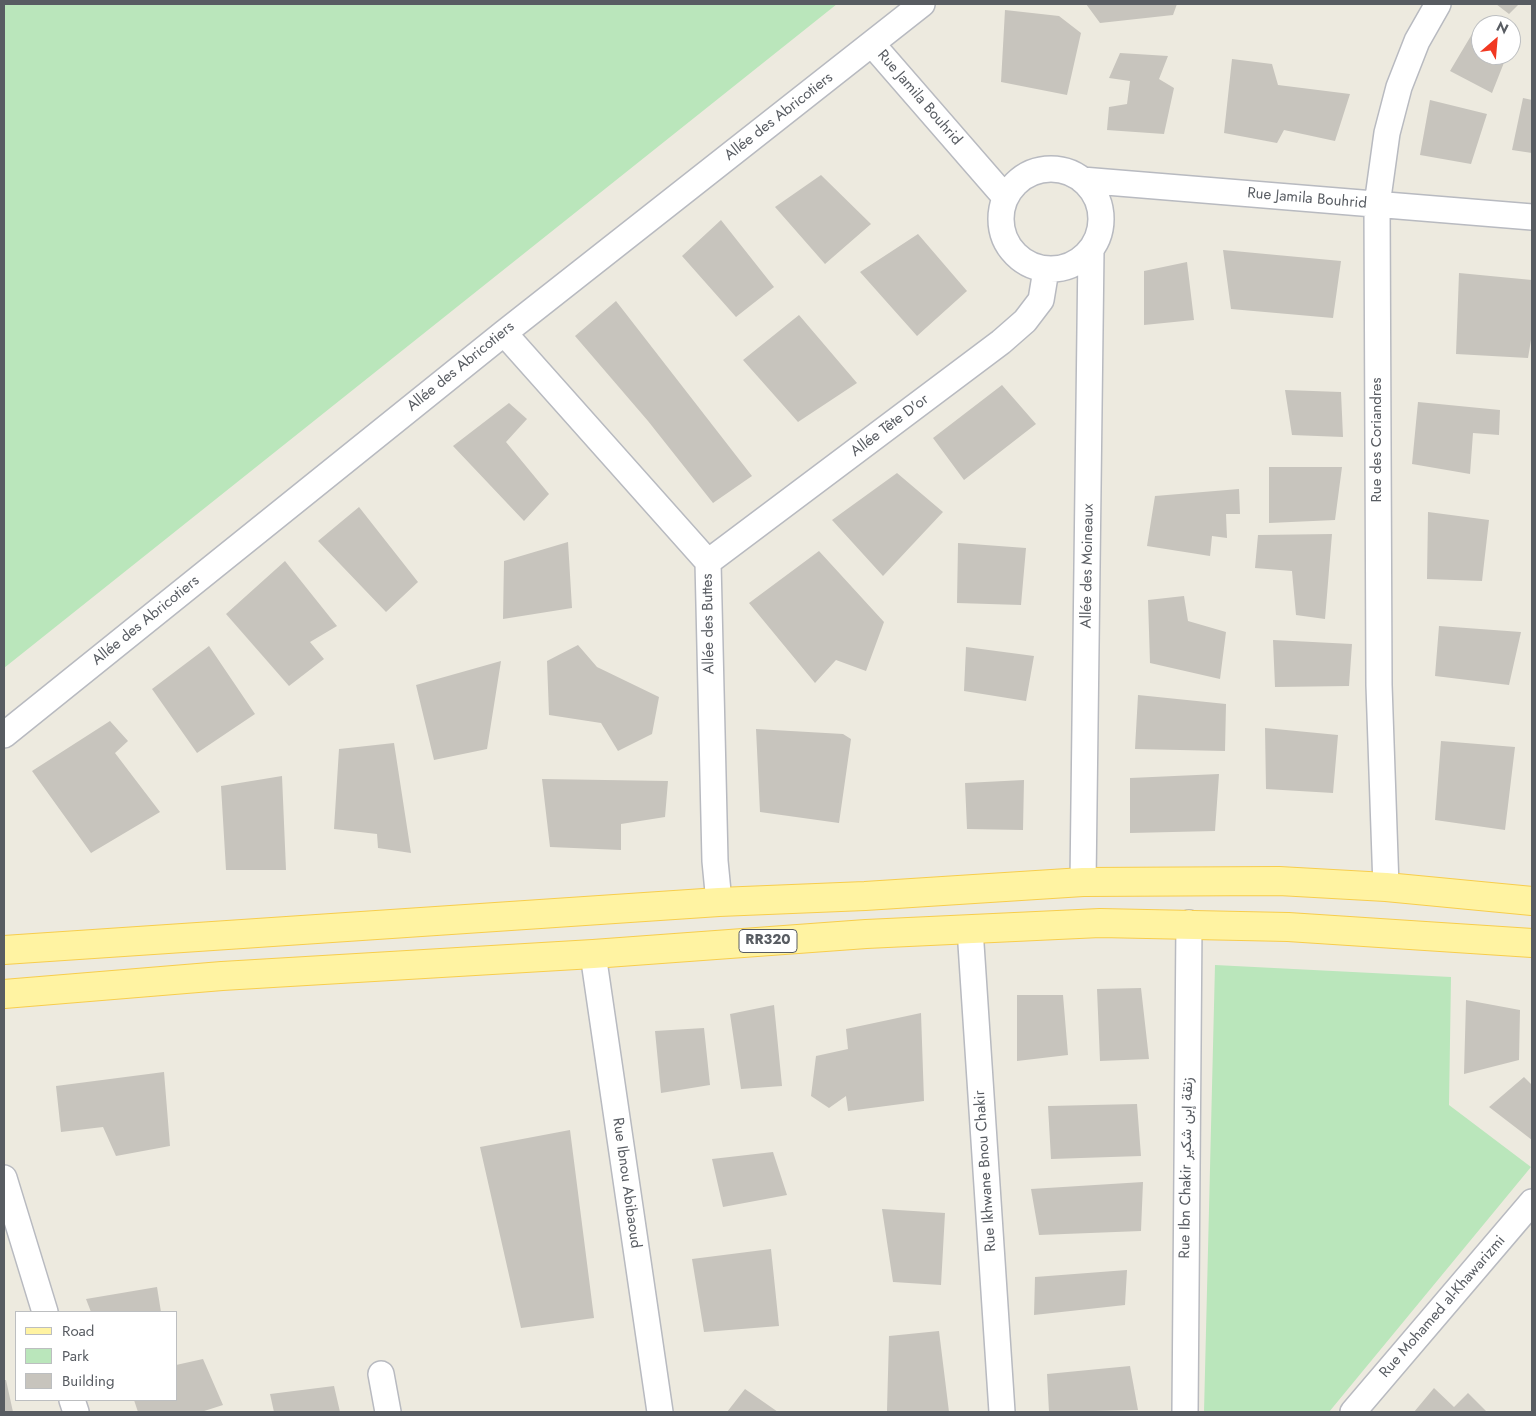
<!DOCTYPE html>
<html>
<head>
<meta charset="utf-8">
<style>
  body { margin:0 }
  #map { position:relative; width:1536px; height:1416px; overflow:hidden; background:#edeadf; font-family:Jost,sans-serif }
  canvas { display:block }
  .frame { position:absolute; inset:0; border:5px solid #585c62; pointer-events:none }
  .legend { position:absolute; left:15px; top:1311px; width:162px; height:90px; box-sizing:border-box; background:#fff; border:1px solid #bcbec0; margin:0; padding:6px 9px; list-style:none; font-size:15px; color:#585c62 }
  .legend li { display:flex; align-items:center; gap:10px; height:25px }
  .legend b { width:25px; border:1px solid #bcbec0 }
  .north { position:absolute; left:1471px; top:15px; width:50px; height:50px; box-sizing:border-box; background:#fff; border:1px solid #bcbec0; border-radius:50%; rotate:27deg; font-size:14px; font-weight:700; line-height:20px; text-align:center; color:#585c62 }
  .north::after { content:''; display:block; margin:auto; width:18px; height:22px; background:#f13821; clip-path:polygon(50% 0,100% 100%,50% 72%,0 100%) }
</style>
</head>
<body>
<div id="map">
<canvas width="1536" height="1416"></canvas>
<div class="frame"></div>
<ul class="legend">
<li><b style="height:6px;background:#fff3a2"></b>Road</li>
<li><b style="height:14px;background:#bae6bb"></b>Park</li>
<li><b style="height:14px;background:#c7c4bd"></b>Building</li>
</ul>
<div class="north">N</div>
</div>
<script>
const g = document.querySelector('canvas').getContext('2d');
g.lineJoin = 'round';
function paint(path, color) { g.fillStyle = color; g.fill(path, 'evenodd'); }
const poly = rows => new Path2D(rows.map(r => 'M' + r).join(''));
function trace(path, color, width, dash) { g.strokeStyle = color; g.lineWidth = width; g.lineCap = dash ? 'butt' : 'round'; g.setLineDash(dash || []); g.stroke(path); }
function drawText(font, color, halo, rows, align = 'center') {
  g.font = font + ' Jost,Vazirmatn,sans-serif'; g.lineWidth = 5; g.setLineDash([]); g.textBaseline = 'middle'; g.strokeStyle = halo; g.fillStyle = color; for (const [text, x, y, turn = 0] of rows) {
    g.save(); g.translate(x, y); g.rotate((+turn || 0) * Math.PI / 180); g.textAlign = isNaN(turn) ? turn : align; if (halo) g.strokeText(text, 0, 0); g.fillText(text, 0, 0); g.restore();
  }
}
const green = poly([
  [4,4,837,4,4,668],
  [1215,965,1451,977,1449,1105,1531,1167,1329,1412,1204,1412]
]);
const building = poly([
  [1086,4,1177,4,1173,15,1100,23],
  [1496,4,1519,4,1509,14],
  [1005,10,1059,16,1081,33,1067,95,1001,82],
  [1475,29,1481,32,1481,55,1507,55,1492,93,1450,71],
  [1120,53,1168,56,1159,79,1174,88,1164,134,1107,130,1109,107,1127,104,1130,81,1109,78],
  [1232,59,1272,64,1278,85,1350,94,1335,141,1284,130,1277,143,1224,133],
  [1523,98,1532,100,1532,153,1512,150],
  [1430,100,1487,114,1471,164,1420,155],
  [821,175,871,224,825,264,775,207],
  [721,220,774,287,736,317,682,256],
  [918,234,967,291,917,336,860,272],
  [1223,250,1341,261,1333,318,1231,309],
  [1187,262,1194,320,1144,325,1144,271],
  [1459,273,1532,280,1532,334,1528,358,1456,354],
  [616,301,752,476,713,503,648,421,575,336],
  [799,315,857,383,798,422,743,360],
  [1002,385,1036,424,964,480,933,438],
  [1285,390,1341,392,1343,437,1292,435],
  [1418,402,1500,410,1499,435,1473,433,1470,474,1412,464],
  [509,403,527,419,506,442,549,494,524,521,453,446],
  [1269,467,1342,467,1335,520,1269,523],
  [897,473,943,512,883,576,832,520],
  [1239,489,1240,514,1226,514,1227,538,1212,536,1210,556,1147,546,1155,496],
  [359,507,418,582,386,612,318,541],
  [1428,512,1489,520,1482,581,1427,579],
  [1332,534,1325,619,1296,615,1292,571,1255,568,1258,535],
  [568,542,572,608,503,619,504,561],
  [958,543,1026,548,1021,605,957,603],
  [819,551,884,622,866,671,836,660,815,683,749,603],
  [285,561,337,626,310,642,324,659,289,686,226,614],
  [1184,596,1188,621,1226,632,1220,679,1150,663,1148,600],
  [1439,626,1521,632,1509,685,1435,676],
  [1273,640,1352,644,1349,686,1275,687],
  [578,645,597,667,659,697,652,734,618,751,601,723,549,715,547,661],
  [209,646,255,714,197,753,152,689],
  [966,647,1034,656,1026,701,964,691],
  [501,661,487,749,434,760,416,685],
  [1138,695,1226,704,1225,751,1135,749],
  [110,721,128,741,115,753,160,812,91,853,32,771],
  [1265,728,1338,735,1333,793,1266,789],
  [756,729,843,734,851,739,839,823,760,812],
  [1441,741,1515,747,1505,830,1435,820],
  [394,743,411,853,378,848,377,834,334,829,339,749],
  [1219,774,1215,831,1130,833,1130,778],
  [282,776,286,870,226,870,221,786],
  [542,779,668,781,665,817,621,824,621,850,550,847],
  [1024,780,1023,830,967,829,965,783],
  [1141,988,1149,1059,1100,1061,1097,989],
  [1017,995,1063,995,1068,1055,1017,1061],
  [1466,1000,1520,1010,1519,1060,1464,1074],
  [774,1005,782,1086,741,1089,730,1014],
  [921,1013,924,1101,848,1111,846,1096,829,1108,811,1096,816,1056,848,1049,846,1029],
  [704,1028,710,1085,661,1093,655,1031],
  [164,1072,170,1146,116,1156,103,1127,61,1132,56,1086],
  [1524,1077,1532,1085,1532,1140,1489,1107],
  [1137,1104,1141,1156,1051,1159,1048,1106],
  [570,1130,594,1318,521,1328,480,1147],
  [773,1152,787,1195,723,1207,712,1159],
  [1143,1182,1141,1231,1039,1235,1031,1189],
  [882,1209,945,1213,941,1285,893,1282],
  [771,1249,779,1326,704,1332,692,1259],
  [1127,1270,1125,1305,1034,1315,1035,1277],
  [157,1287,161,1312,91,1312,86,1299],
  [939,1331,949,1412,887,1411,889,1336],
  [203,1359,223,1405,201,1412,138,1412,134,1400,176,1400,176,1365],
  [1130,1366,1138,1410,1049,1412,1047,1374],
  [4,1380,6,1380,13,1412,4,1412],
  [334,1386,340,1412,274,1412,270,1394],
  [1434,1388,1454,1407,1468,1393,1487,1412,1414,1412],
  [745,1389,778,1412,727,1412]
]);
const street = poly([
  [872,44,1005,197],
  '1001 219a50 50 0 1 1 100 0a50 50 0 1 1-100 0Z',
  [1082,180,1532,217],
  [504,333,708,562,715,861,719,902],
  [708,562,1001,342,1025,321,1041,300,1046,270],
  [4,735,504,333,922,4],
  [1083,882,1091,250],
  [1386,887,1379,685,1377,205,1387,133,1399,87,1417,41,1438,4],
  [970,929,1002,1412],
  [593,954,660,1412],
  [4,1178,45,1312],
  [381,1374,388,1412],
  [72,1400,76,1412],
  [1185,1412,1189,923],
  [1353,1412,1532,1202]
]);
const primary = poly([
  [4,950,719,902,865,896,1083,882,1279,881,1386,887,1532,901],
  [4,994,222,976,593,954,866,934,1100,923,1288,927,1532,943]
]);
const shields = [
  [768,941,58]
];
const shieldNames = [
  ["RR320",768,941]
];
const streetNames = [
  ["Rue Jamila Bouhrid",919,98,49],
  ["Allée des Abricotiers",779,117,-38],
  ["Rue Jamila Bouhrid",1307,199,5],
  ["Allée des Abricotiers",461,367,-39],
  ["Allée Tête D'or",890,426,-37],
  ["Rue des Coriandres",1377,440,-90],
  ["Allée des Moineaux",1088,566,-89],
  ["Allée des Abricotiers",146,621,-39],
  ["Allée des Buttes",709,624,-91],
  ["Rue Ibn Chakir زنقة إبن شكير",1187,1168,-89],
  ["Rue Ikhwane Bnou Chakir",986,1171,-94],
  ["Rue Ibnou Abibaoud",626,1183,82],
  ["Rue Mohamed al-Khawarizmi",1443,1307,-49]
];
paint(green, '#bae6bb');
paint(building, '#c7c4bd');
trace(street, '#b8bac0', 28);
trace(primary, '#f7cd4d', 30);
trace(street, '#fff', 25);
trace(primary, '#fff3a2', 28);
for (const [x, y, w] of shields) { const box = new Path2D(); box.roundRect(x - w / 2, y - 11.5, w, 23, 4); g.fillStyle = '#fff'; g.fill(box); trace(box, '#585c62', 1); }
drawText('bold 14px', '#585c62', null, shieldNames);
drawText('15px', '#585c62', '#fff', streetNames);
</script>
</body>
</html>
